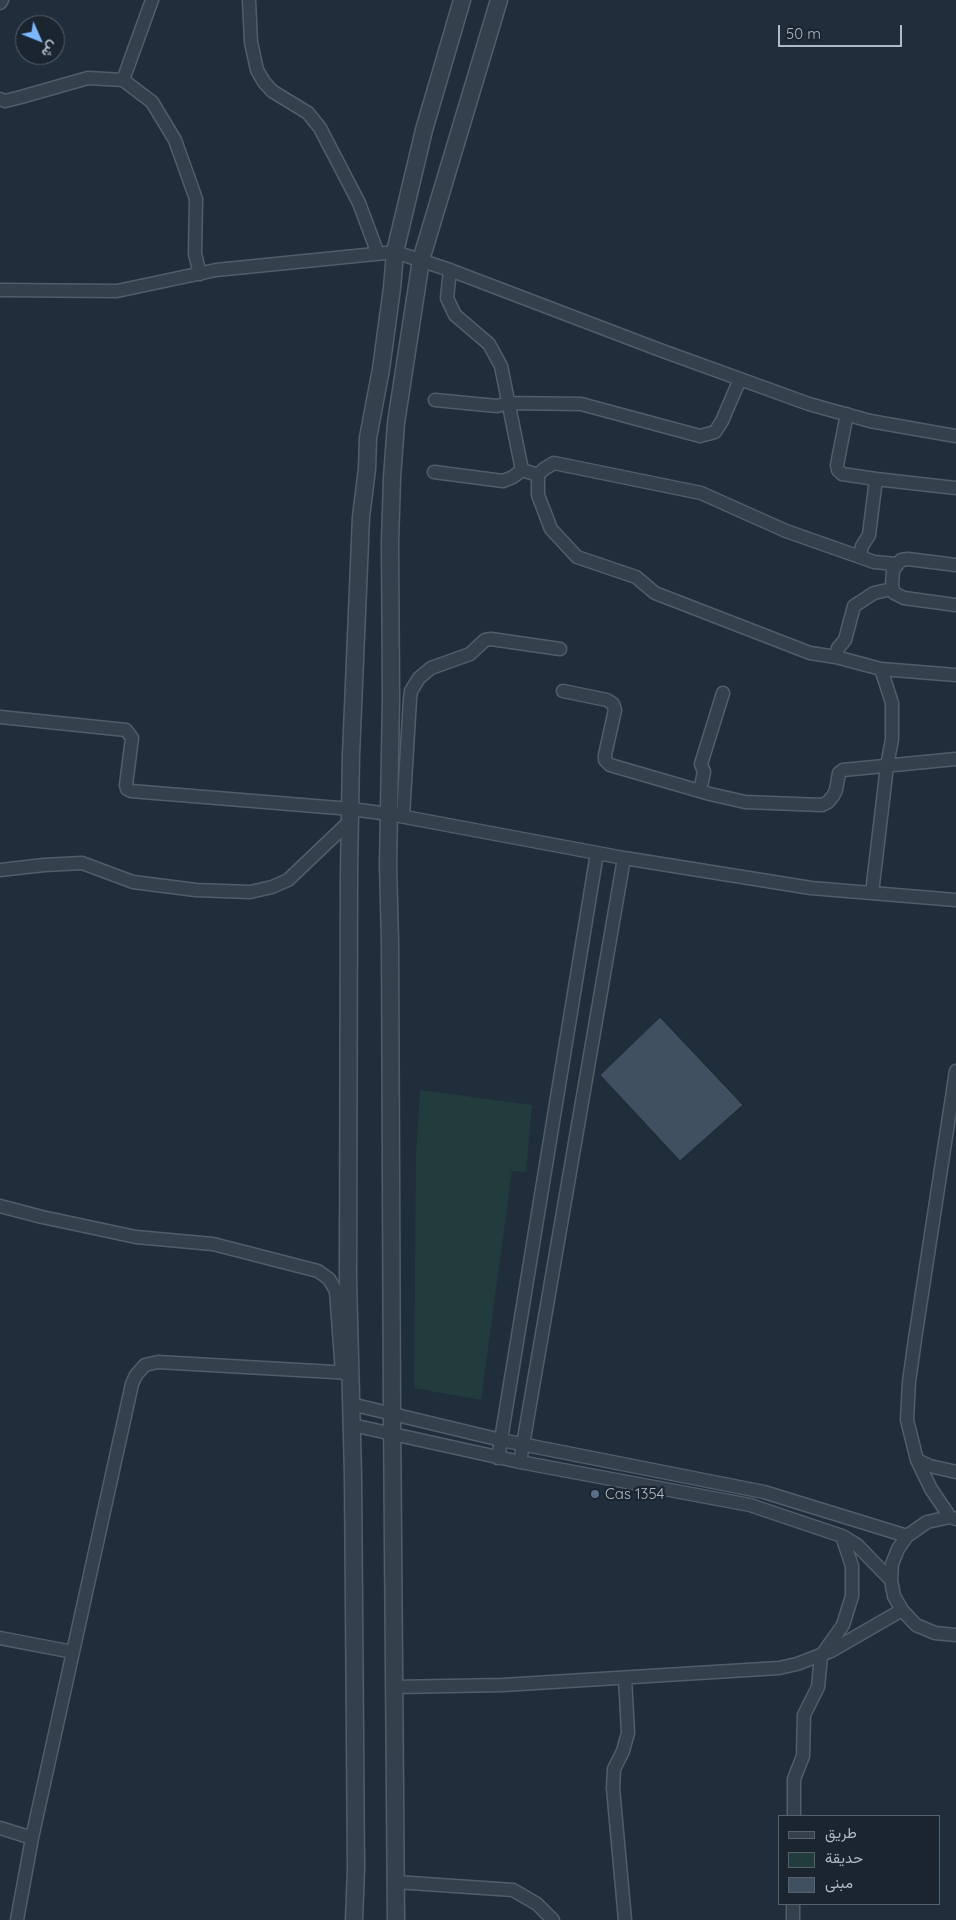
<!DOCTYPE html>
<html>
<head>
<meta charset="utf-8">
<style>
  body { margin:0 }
  #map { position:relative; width:956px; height:1920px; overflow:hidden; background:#202e3c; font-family:Quicksand,Vazirmatn,sans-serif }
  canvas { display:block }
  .legend { position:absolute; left:778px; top:1815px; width:162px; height:90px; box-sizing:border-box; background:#1a2530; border:1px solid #56616d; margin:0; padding:6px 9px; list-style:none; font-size:15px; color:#afbac8 }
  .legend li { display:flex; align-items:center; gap:10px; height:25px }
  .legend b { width:25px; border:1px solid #56616d }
  .north { position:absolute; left:15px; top:15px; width:50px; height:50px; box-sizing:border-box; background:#1a2530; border:1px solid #56616d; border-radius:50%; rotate:134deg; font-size:14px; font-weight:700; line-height:20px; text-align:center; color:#afbac8 }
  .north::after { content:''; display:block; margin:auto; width:18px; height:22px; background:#7db8ff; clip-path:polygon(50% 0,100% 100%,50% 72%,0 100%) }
  .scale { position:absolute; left:778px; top:25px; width:124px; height:22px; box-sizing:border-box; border:2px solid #afbac8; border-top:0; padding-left:6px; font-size:15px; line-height:18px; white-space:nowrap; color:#afbac8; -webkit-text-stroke:4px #1a2530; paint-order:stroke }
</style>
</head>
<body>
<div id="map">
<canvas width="956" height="1920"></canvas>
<ul class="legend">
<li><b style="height:6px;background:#34404c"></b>طريق</li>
<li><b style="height:14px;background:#223b3d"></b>حديقة</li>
<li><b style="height:14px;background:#415060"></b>مبنى</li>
</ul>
<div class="north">ش</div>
<div class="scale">50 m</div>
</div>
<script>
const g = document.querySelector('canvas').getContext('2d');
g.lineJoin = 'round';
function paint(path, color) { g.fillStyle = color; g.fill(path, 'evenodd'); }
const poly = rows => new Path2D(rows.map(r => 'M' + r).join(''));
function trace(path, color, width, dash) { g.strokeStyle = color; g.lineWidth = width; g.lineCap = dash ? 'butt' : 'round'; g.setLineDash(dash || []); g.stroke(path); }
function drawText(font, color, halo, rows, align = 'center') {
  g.font = font + ' Quicksand,sans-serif'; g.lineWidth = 4.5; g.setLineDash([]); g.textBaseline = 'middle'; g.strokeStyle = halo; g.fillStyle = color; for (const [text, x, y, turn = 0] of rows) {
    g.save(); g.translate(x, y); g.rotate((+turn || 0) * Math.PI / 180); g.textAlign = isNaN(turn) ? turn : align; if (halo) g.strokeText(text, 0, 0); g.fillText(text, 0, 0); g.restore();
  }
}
const green = poly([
  [420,1090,532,1105,526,1172,512,1171,481,1400,414,1388,416,1158]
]);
const building = poly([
  [660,1017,743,1105,680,1161,600,1075,660,1017]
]);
const minor = poly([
  [249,0,251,42,257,70,264,82,272,91,308,113,320,128,359,203,378,254],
  [0,3,2,0],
  [123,80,152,0],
  [0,99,5,101,21,97,88,78,123,80,152,102,175,140,196,199,195,254,200,274],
  [450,270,447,298,455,315,489,344,501,366,522,470],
  [0,290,117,291,216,270,395,252,450,270,660,350,809,404,870,421,956,436],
  [435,400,497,406,509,403,581,404,700,436,715,432,722,421,740,379],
  [847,414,837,465,838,470,842,474,876,479],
  [434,472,503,481,513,477,522,470,538,475,544,469,554,463,701,493,786,531,860,557],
  [538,475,538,495,551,529,577,557,636,577,655,593,810,653,836,657,881,669,956,675],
  [896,564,874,562,860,557,862,546,869,535,876,479,956,488],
  [956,565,908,559,901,560,893,570,892,586,894,593,904,598,956,605],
  [836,657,838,648,845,640,854,606,874,593,892,589],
  [563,691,607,700,613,704,615,710,605,755,605,760,610,765,710,794,745,802,822,805,828,802,833,796,836,790,839,773,843,770,956,759],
  [0,717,126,730,132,738,126,785,127,789,131,791,351,809,389,814,624,858,811,888,956,900],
  [700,791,704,772,701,764,723,693],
  [403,816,410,699,411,691,419,678,431,668,470,654,485,640,491,639,560,649],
  [0,870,44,865,82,863,133,882,196,890,250,892,272,887,288,880,351,820],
  [872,893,887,766,892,739,892,703,881,669],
  [0,1206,42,1217,136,1237,213,1244,318,1271,329,1279,336,1291,342,1373],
  [351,1404,501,1440,764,1492,907,1536],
  [352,1425,520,1462,750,1505,842,1536,857,1545,891,1580],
  [498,1458,597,853],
  [917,1460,930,1466,956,1472],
  [520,1462,624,858],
  [950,1517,931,1489,917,1460,907,1420,909,1382,915,1339,956,1071],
  [956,1519,950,1517,927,1522,907,1536,898,1549,892,1564,891,1580,894,1596,902,1610,916,1625,935,1633,956,1635],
  [0,1638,73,1652],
  [625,1678,628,1733,623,1751,614,1769,613,1788,625,1920],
  [394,1687,503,1685,779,1668,797,1664,831,1651,902,1610],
  [794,1816,794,1779,803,1756,804,1715,818,1687,821,1656,843,1625,852,1596,852,1566,842,1536],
  [0,1828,32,1838],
  [396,1882,513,1890,537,1904,553,1920],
  [17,1920,32,1838,132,1384,136,1375,145,1365,158,1362,351,1373],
  [793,1920,793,1904]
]);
const tertiary = poly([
  [354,1920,356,1869,353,1476,348,1280,349,873,351,755,361,517,367,469,368,438,381,369,392,288,395,252,424,130,462,0],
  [396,1920,392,1415,390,941,388,865,391,698,390,542,392,478,396,423,421,260,499,0]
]);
const markers = [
  [595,1494,5,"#5c6f8a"]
];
const poiNames = [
  ["Cas 1354",605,1494]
];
paint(green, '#223b3d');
paint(building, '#415060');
trace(building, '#1b2732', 1);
trace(minor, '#525d6a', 15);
trace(tertiary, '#525d6a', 19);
trace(minor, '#34404c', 12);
trace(tertiary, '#34404c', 16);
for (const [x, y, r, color] of markers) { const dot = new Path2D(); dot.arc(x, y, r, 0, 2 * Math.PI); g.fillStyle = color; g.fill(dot); trace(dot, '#1a2530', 2); }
drawText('15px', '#afbac8', '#1a2530', poiNames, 'left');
</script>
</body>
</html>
